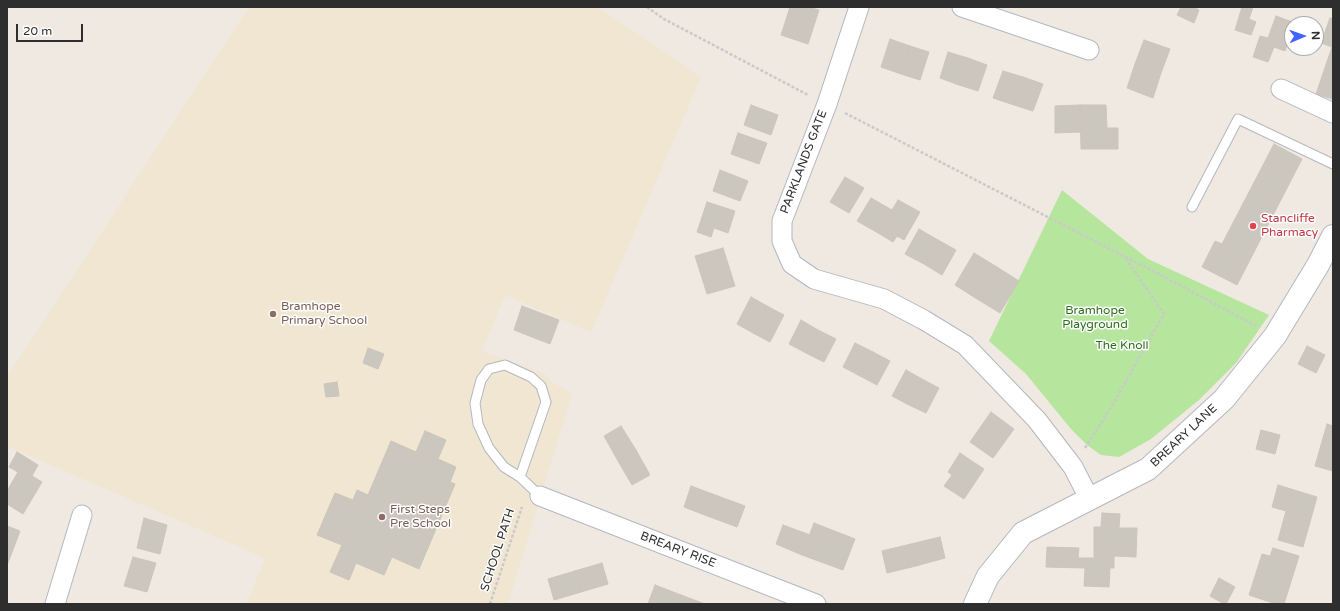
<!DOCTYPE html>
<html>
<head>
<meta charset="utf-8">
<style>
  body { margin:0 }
  #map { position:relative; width:1340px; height:611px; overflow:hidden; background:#efe9e1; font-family:"Varela Round",sans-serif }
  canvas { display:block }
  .frame { position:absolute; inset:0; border:8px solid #2e2e2e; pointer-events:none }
  .north { position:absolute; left:1284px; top:16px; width:40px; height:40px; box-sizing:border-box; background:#fff; border:1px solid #ababab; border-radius:50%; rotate:88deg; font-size:11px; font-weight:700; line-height:16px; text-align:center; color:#2e2e2e }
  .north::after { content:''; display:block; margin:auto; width:14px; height:18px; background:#4264fb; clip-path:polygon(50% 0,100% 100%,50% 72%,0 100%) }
  .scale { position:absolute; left:16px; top:24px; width:67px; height:18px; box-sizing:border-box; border:2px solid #2e2e2e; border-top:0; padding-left:5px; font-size:12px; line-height:14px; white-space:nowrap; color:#2e2e2e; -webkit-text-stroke:3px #fff; paint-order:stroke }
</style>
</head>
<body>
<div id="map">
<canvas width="1340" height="611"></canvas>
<div class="frame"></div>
<div class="north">N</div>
<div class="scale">20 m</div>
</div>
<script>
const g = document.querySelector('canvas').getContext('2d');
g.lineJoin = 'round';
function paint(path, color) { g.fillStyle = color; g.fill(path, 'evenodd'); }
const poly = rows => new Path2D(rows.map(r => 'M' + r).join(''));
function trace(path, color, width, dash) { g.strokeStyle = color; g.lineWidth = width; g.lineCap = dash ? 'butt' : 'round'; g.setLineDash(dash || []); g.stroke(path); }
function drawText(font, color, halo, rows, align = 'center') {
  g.font = font + ' "Varela Round",sans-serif'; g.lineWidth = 3; g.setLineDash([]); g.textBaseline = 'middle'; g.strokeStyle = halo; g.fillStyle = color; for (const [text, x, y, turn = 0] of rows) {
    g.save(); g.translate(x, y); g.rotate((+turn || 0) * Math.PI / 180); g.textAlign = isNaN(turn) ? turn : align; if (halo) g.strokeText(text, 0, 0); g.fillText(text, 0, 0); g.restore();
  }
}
const education = poly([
  [249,7,597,7,701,77,591,332,505,295,482,351,545,374,553,383,572,393,508,604,247,604,265,558,7,446,7,377]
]);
const green = poly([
  [1062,190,1148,259,1269,315,1236,363,1199,400,1151,439,1119,457,1101,455,1087,445,1071,429,1026,374,989,341]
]);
const building = poly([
  [790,7,808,7,819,10,808,44,781,35,790,7],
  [1181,7,1193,7,1199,10,1194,23,1177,15,1181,7],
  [1242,7,1253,7,1249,19,1256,22,1251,35,1235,30,1242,7],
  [1276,16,1295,23,1295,24,1292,24,1292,32,1285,51,1274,47,1268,62,1253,57,1260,36,1268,38,1276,16],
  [1330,18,1333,19,1333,99,1316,94,1332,47,1321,43,1330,18],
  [890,39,910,46,901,74,881,67,890,39],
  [1144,40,1170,49,1161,73,1135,64,1144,40],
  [910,46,929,52,920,80,901,74,910,46],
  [948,52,968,58,959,85,940,78,948,52],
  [968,58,987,65,978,91,959,85,968,58],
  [1135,64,1161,73,1153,98,1127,88,1135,64],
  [1003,71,1023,77,1014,105,993,98,1003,71],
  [1023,77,1043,84,1033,111,1014,105,1023,77],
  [751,105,778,115,771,135,744,125,751,105],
  [1080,105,1106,105,1107,128,1118,128,1118,149,1081,149,1080,105],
  [1080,105,1081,132,1055,133,1055,106,1080,105],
  [738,133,767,143,759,164,731,154,738,133],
  [1274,144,1302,159,1237,285,1202,267,1215,241,1222,244,1274,144],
  [720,170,748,181,740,201,713,191,720,170],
  [845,177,864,188,849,213,830,202,845,177],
  [871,198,892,210,878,233,857,221,871,198],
  [898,200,920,212,904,240,897,236,893,242,878,233,898,200],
  [707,202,735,211,728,233,714,228,711,237,697,232,707,202],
  [919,229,938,240,924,264,905,254,919,229],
  [938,240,956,250,942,275,924,264,938,240],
  [723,248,729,267,701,275,695,256,723,248],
  [974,253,997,267,977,299,955,285,974,253],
  [729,267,735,286,707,294,701,275,729,267],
  [997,267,1019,281,1000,313,977,299,997,267],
  [751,297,767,306,753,333,737,324,751,297],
  [522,306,559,320,550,344,514,330,522,306],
  [767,306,784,315,770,342,753,333,767,306],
  [801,320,818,330,806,353,789,344,801,320],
  [818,330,836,339,824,362,806,353,818,330],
  [855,343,873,352,860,376,843,367,855,343],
  [1307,346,1325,355,1316,373,1298,364,1307,346],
  [368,348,384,354,378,369,363,363,368,348],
  [873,352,890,361,877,385,860,376,873,352],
  [906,370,922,379,909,405,892,396,906,370],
  [922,379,939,388,926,413,909,405,922,379],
  [337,382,339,396,326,397,324,384,337,382],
  [991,412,1014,429,993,458,970,442,991,412],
  [1327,424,1333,426,1333,471,1315,466,1327,424],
  [621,426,636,450,618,461,604,436,621,426],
  [1261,430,1280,435,1275,454,1256,449,1261,430],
  [425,431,446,440,438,459,456,467,450,482,455,484,419,569,392,557,384,575,356,563,349,580,330,572,342,545,317,535,335,493,353,500,357,490,368,495,391,441,416,452,425,431],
  [636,450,650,475,632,485,618,461,636,450],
  [17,452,38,465,32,476,42,482,23,514,7,504,7,491,18,472,9,467,17,452],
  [960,453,984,469,964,499,944,486,952,475,948,472,960,453],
  [1278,485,1317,497,1303,547,1278,540,1286,511,1272,507,1278,485],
  [691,486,718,496,710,517,684,507,691,486],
  [718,496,745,506,737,527,710,517,718,496],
  [1102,513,1120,514,1119,528,1137,528,1136,557,1114,556,1114,568,1110,568,1109,587,1084,586,1085,568,1046,567,1047,547,1079,548,1078,558,1094,558,1094,527,1101,527,1102,513],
  [144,518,167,525,160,554,137,548,144,518],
  [814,523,855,539,843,570,802,555,814,523],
  [783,525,810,535,802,555,776,544,783,525],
  [7,526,20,531,8,563,7,563,7,526],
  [940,537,945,558,916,566,911,544,940,537],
  [911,544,916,566,887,573,882,551,911,544],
  [1273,548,1299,556,1284,604,1276,604,1249,595,1262,554,1270,556,1273,548],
  [133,557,156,563,147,592,124,586,133,557],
  [602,563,608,584,581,592,575,571,602,563],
  [575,571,581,592,554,600,548,579,575,571],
  [1219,578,1235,587,1226,604,1224,604,1210,596,1219,578],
  [655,585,681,595,678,604,648,604,655,585],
  [681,595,705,604,678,604,681,595]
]);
const path = poly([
  [647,7,664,19,808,95],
  [845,113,1155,272,1256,326],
  [1085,448,1110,409,1164,314,1125,257],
  [490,604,522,507]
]);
const lane = poly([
  [1192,207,1238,119,1333,164],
  [520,477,546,402,541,386,531,377,505,365,489,369,481,380,475,403,478,424,489,448,504,467,520,477,540,496]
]);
const street = poly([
  [859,7,827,104,782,221,782,241,792,264,814,279,884,299,924,320,965,345,1037,420,1073,467,1090,500],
  [962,7,1089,50],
  [1281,89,1333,113],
  [540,496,816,604],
  [55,604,82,515]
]);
const secondary = poly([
  [975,604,988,576,1023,533,1148,469,1224,399,1275,336,1318,265,1333,236]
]);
const markers = [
  [1253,226,4,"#e0444e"],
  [273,314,4,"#8d6e63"],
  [382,517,4,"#8d6e63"]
];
const streetNames = [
  ["PARKLANDS GATE",804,162,-69],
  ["BREARY LANE",1184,436,-43],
  ["SCHOOL PATH",498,550,-72],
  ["BREARY RISE",678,550,21]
];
const healthNames = [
  ["Stancliffe",1261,219],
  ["Pharmacy",1261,233]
];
const educationNames = [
  ["Bramhope",281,307],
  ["Primary School",281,321],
  ["First Steps",390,510],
  ["Pre School",390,524]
];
const parkNames = [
  ["Bramhope",1095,311],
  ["Playground",1095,325],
  ["The Knoll",1122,346]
];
paint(education, '#f0e6d1');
paint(green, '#b6e59e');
paint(building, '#cbc7bf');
trace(building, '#cbc5ba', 1);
trace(lane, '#b4b7c1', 11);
trace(street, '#b4b7c1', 21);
trace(secondary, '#b4b7c1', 24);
trace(path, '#c9c9c9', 2.5, [3, 2]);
trace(lane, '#fff', 9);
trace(street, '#fff', 19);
trace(secondary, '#fff', 22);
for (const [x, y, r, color] of markers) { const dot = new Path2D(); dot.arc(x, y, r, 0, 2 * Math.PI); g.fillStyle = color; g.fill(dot); trace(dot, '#fff', 1.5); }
drawText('12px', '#2e2e2e', '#fff', streetNames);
drawText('12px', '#be3a42', '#fff', healthNames, 'left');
drawText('12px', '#785e54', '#fff', educationNames, 'left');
drawText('12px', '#2c6e1b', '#fff', parkNames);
</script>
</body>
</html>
